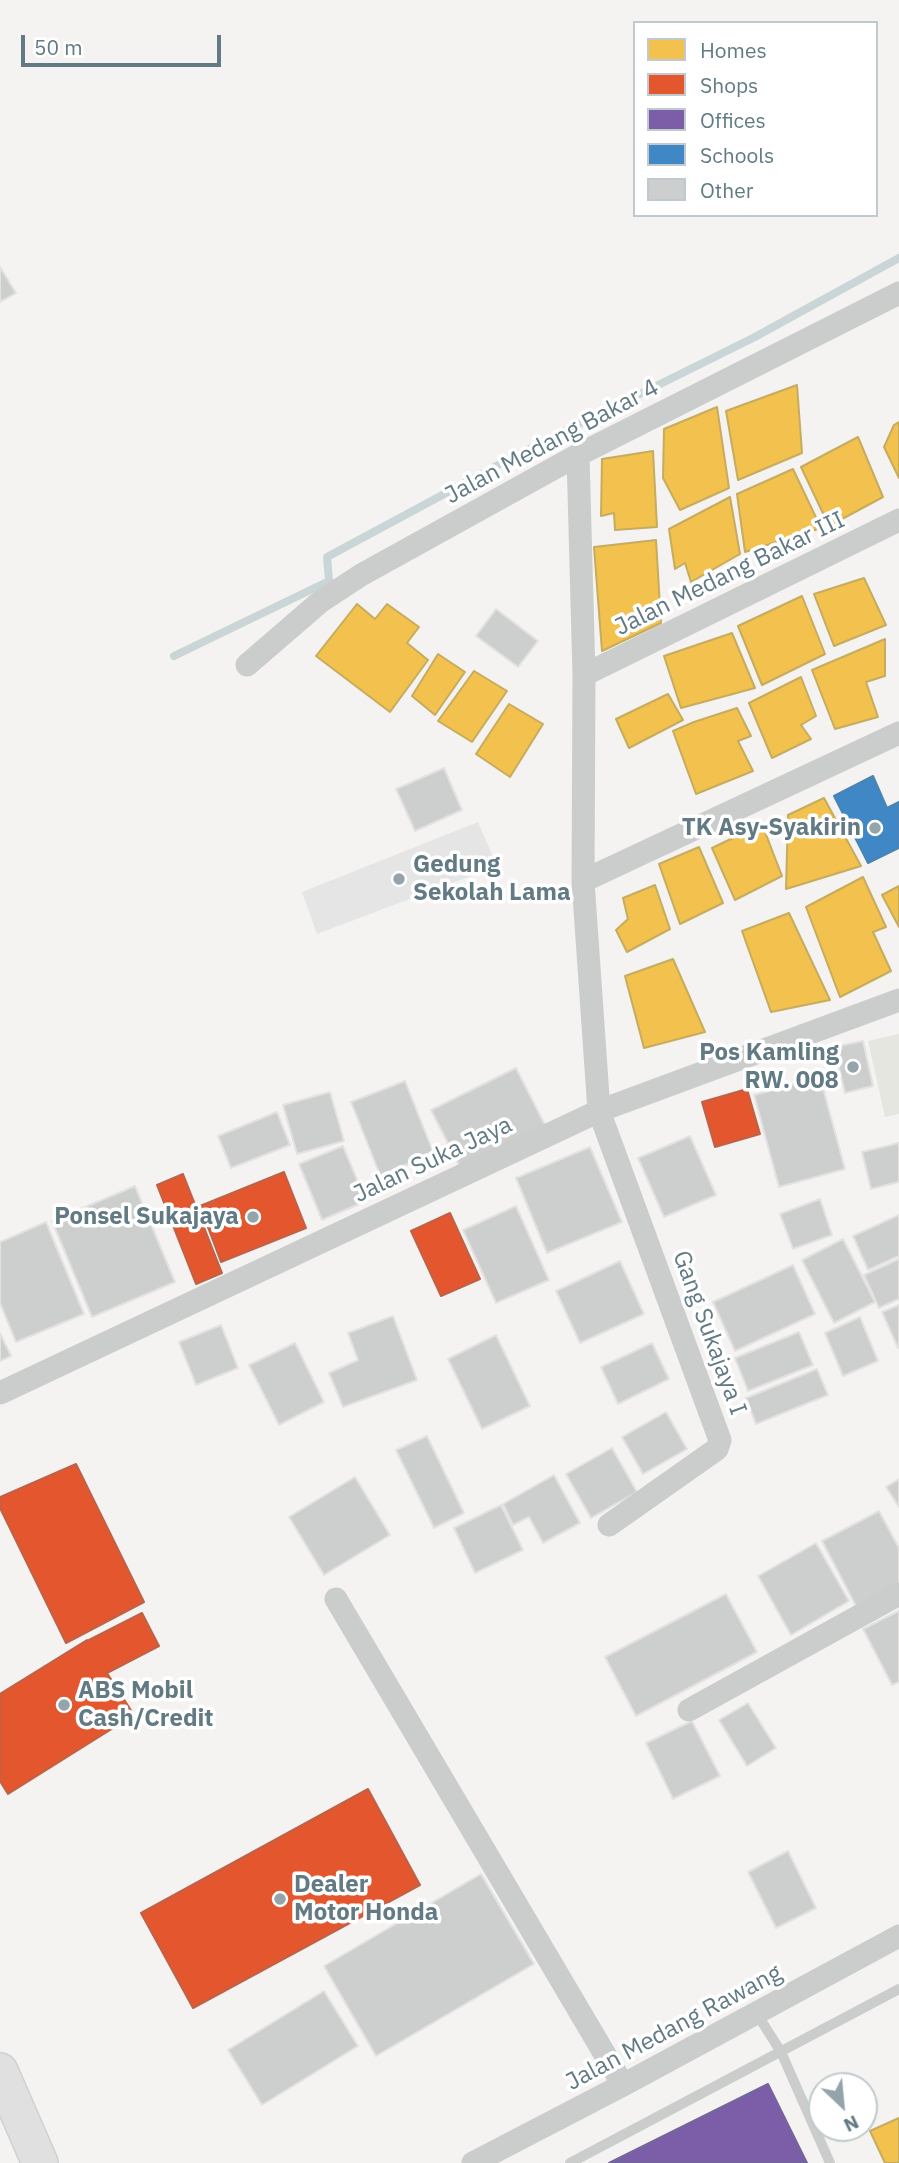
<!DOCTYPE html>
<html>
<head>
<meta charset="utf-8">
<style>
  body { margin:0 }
  #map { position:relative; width:899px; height:2163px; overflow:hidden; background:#f4f3f1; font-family:"IBM Plex Sans",sans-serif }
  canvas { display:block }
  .legend { position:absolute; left:633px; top:21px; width:245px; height:196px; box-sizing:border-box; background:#fff; border:2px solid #c0cace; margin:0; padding:9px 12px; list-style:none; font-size:21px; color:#617a84 }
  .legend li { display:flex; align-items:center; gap:14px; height:35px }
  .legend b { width:35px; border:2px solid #c0cace }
  .north { position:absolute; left:808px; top:2072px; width:70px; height:70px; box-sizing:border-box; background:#fff; border:2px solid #c0cace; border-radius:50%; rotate:154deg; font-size:19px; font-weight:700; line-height:28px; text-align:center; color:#617a84 }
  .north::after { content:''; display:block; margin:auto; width:24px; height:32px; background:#94a4aa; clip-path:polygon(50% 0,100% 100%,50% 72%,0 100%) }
  .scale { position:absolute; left:21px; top:35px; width:200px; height:32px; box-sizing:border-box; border:4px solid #617a84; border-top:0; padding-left:9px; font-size:21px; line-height:24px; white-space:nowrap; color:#617a84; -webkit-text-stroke:5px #fff; paint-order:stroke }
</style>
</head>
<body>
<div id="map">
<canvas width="899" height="2163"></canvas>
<ul class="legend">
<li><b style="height:19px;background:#f2c14e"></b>Homes</li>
<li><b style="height:19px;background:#e4572e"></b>Shops</li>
<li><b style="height:19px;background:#7b5ea7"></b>Offices</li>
<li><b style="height:19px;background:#3f88c5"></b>Schools</li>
<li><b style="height:19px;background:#cdcfce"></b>Other</li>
</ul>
<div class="north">N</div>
<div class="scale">50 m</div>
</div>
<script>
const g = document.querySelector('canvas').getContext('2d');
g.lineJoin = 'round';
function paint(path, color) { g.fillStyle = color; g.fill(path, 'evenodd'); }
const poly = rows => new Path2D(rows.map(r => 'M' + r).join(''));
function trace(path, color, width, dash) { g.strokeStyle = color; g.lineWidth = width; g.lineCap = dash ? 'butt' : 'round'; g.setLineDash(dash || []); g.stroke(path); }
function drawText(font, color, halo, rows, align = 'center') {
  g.font = font + ' "IBM Plex Sans",sans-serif'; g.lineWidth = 7; g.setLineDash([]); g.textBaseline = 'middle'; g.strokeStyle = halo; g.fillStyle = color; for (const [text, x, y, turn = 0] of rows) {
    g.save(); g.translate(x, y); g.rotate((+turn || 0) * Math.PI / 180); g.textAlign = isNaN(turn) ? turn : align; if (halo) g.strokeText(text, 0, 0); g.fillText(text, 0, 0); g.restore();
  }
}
const built = poly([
  [478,822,497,866,317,934,302,892]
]);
const green = poly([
  [899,1034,899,1114,885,1117,868,1041]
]);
const homes = poly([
  [797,385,802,453,738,480,726,411,797,385],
  [717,407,729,488,680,510,663,478,664,429,717,407],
  [899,422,899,478,884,447,894,425,899,422],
  [858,437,883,497,829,526,801,467,858,437],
  [653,451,657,527,615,530,614,513,601,516,602,459,653,451],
  [793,469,821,528,745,552,737,494,793,469],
  [730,497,740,554,691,582,685,563,675,569,669,529,730,497],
  [656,540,661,623,602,651,594,547,656,540],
  [864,578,886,625,834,646,814,594,864,578],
  [802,596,825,654,762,685,738,626,802,596],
  [357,604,375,619,387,604,419,627,407,643,428,660,390,712,316,656,357,604],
  [732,633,755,688,681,708,664,656,732,633],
  [885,639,885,676,866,682,878,717,835,729,812,670,885,639],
  [438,654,465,672,435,715,412,696,438,654],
  [474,671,507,691,472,742,438,721,474,671],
  [801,677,816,716,801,725,811,739,772,758,749,703,801,677],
  [668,694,683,720,629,748,616,719,668,694],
  [509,704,543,724,510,777,476,754,509,704],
  [737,708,751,736,738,741,753,771,696,794,673,731,694,722,737,708],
  [824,798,861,866,786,889,788,815,824,798],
  [762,824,782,876,735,900,712,848,762,824],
  [699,847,723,903,680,924,659,864,699,847],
  [863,877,886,927,873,932,891,971,840,997,806,907,863,877],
  [655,885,670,929,627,952,616,930,628,919,623,898,655,885],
  [899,886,899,927,882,895,899,886],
  [789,913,830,1000,771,1012,742,931,789,913],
  [673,959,705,1032,644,1048,625,976,673,959],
  [899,2118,899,2163,885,2163,870,2131,899,2118]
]);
const shops = poly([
  [747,1089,760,1134,715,1147,702,1102,747,1089],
  [284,1172,306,1228,221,1262,200,1206,284,1172],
  [183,1174,222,1273,196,1284,157,1185,183,1174],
  [450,1213,480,1279,441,1296,411,1231,450,1213],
  [76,1464,144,1602,66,1643,0,1508,0,1497,76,1464],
  [142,1613,159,1646,107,1673,134,1715,8,1794,0,1781,0,1694,87,1640,87,1641,142,1613],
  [368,1789,420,1885,193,2008,141,1913,368,1789]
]);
const offices = poly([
  [768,2084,807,2163,609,2163,768,2084]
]);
const schools = poly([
  [873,776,887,808,899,802,899,848,868,863,834,796,873,776]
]);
const stream = poly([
  [174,656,329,581,327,557,515,456,753,338,899,258]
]);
const building = poly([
  [0,267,16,293,0,302,0,267],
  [496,609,538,641,518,667,476,636,496,609],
  [444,768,462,810,415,831,396,789,444,768],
  [863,1041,873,1086,845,1093,834,1047,863,1041],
  [516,1068,545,1125,460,1167,431,1110,516,1068],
  [820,1077,845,1169,779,1187,754,1095,820,1077],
  [405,1081,434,1154,380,1175,351,1102,405,1081],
  [330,1092,344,1141,297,1154,283,1105,330,1092],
  [277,1112,290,1145,231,1168,218,1136,277,1112],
  [690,1136,716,1195,664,1217,638,1158,690,1136],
  [899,1143,899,1182,871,1189,862,1152,899,1143],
  [343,1146,366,1201,322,1220,299,1164,343,1146],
  [590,1147,622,1222,547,1253,516,1178,590,1147],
  [135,1186,175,1282,92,1317,52,1221,135,1186],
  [820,1199,832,1235,793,1249,780,1214,820,1199],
  [516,1206,549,1280,496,1303,463,1230,516,1206],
  [899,1215,899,1256,868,1270,853,1236,899,1215],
  [46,1222,84,1314,16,1342,0,1303,0,1242,46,1222],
  [843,1239,875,1302,834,1323,802,1260,843,1239],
  [899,1259,899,1299,879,1308,864,1275,899,1259],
  [620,1261,644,1314,580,1343,556,1291,620,1261],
  [793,1265,815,1314,735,1351,713,1302,793,1265],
  [899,1305,899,1348,898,1348,882,1312,899,1305],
  [393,1316,417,1380,343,1407,329,1373,358,1360,348,1333,393,1316],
  [860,1317,878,1361,843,1376,825,1333,860,1317],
  [221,1325,238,1368,196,1385,179,1342,221,1325],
  [799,1332,813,1365,748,1391,735,1358,799,1332],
  [0,1333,11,1356,0,1361,0,1333],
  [496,1335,530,1406,482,1429,448,1359,496,1335],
  [295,1343,324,1402,279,1425,249,1365,295,1343],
  [652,1343,669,1379,618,1404,601,1367,652,1343],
  [817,1369,828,1395,756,1424,746,1398,817,1369],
  [666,1412,687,1449,643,1474,622,1437,666,1412],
  [427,1436,464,1513,434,1528,396,1450,427,1436],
  [612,1448,637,1492,591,1518,566,1474,612,1448],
  [554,1475,580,1523,543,1543,529,1517,513,1525,503,1504,554,1475],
  [355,1477,390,1535,324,1575,289,1517,355,1477],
  [899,1479,899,1507,886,1487,899,1479],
  [501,1505,523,1550,475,1573,454,1528,501,1505],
  [879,1511,899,1548,899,1585,857,1608,822,1541,879,1511],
  [816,1543,849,1601,791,1635,758,1576,816,1543],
  [726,1594,757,1652,636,1716,605,1657,726,1594],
  [899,1611,899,1682,892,1685,863,1629,899,1611],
  [748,1703,776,1748,747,1766,719,1720,748,1703],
  [692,1721,720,1776,673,1799,646,1743,692,1721],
  [788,1851,816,1908,776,1928,748,1872,788,1851],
  [481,1874,534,1964,376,2056,324,1966,481,1874],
  [324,1991,358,2046,262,2105,228,2050,324,1991]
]);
const lane = poly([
  [757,2014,781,2052,830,2163],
  [570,2163,899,1989]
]);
const street = poly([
  [578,455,584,675,583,881,599,1111,720,1440,717,1449,609,1525],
  [247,665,320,602,361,575,578,455,899,293],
  [584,675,899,520],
  [583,881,899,733],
  [0,1393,599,1111,899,1000],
  [336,1599,623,2085],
  [689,1710,899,1594],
  [473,2163,623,2085,899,1936]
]);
const primary = poly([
  [0,2071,40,2163]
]);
const markers = [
  [875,828,7,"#94a4aa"],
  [399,879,7,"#94a4aa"],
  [853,1067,7,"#94a4aa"],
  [253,1217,7,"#94a4aa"],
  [64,1705,7,"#94a4aa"],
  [280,1899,7,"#94a4aa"]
];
const streetNames = [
  ["Jalan Medang Bakar 4",552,442,-28],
  ["Jalan Medang Bakar III",730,574,-26],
  ["Jalan Suka Jaya",433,1160,-25],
  ["Gang Sukajaya I",709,1333,70],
  ["Jalan Medang Rawang",674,2028,-28]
];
const poiNames = [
  ["TK Asy-Syakirin",861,828],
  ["Gedung",413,865,"left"],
  ["Sekolah Lama",413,893,"left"],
  ["Pos Kamling",839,1053],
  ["RW. 008",839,1081],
  ["Ponsel Sukajaya",239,1217],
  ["ABS Mobil",78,1691,"left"],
  ["Cash/Credit",78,1719,"left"],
  ["Dealer",294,1885,"left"],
  ["Motor Honda",294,1913,"left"]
];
paint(built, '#e4e5e4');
paint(green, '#e4e6df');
paint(homes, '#f2c14e');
trace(homes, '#c6ac5e', 2);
paint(shops, '#e4572e');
trace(shops, '#bd6248', 2);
paint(offices, '#7b5ea7');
trace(offices, '#73669c', 2);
paint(schools, '#3f88c5');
trace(schools, '#4984b2', 2);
trace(stream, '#c9d5d6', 8);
paint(building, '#cdcfce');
trace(building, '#e3e2e1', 2);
trace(primary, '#cfd0d0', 38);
trace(lane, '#cbcccc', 10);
trace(street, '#cbcccc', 23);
trace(primary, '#e0e0e0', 35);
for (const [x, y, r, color] of markers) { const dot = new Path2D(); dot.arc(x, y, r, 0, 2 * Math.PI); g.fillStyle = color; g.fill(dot); trace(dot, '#fff', 2.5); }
drawText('24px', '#617a84', '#fff', streetNames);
drawText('bold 24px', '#617a84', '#fff', poiNames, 'right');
</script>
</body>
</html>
